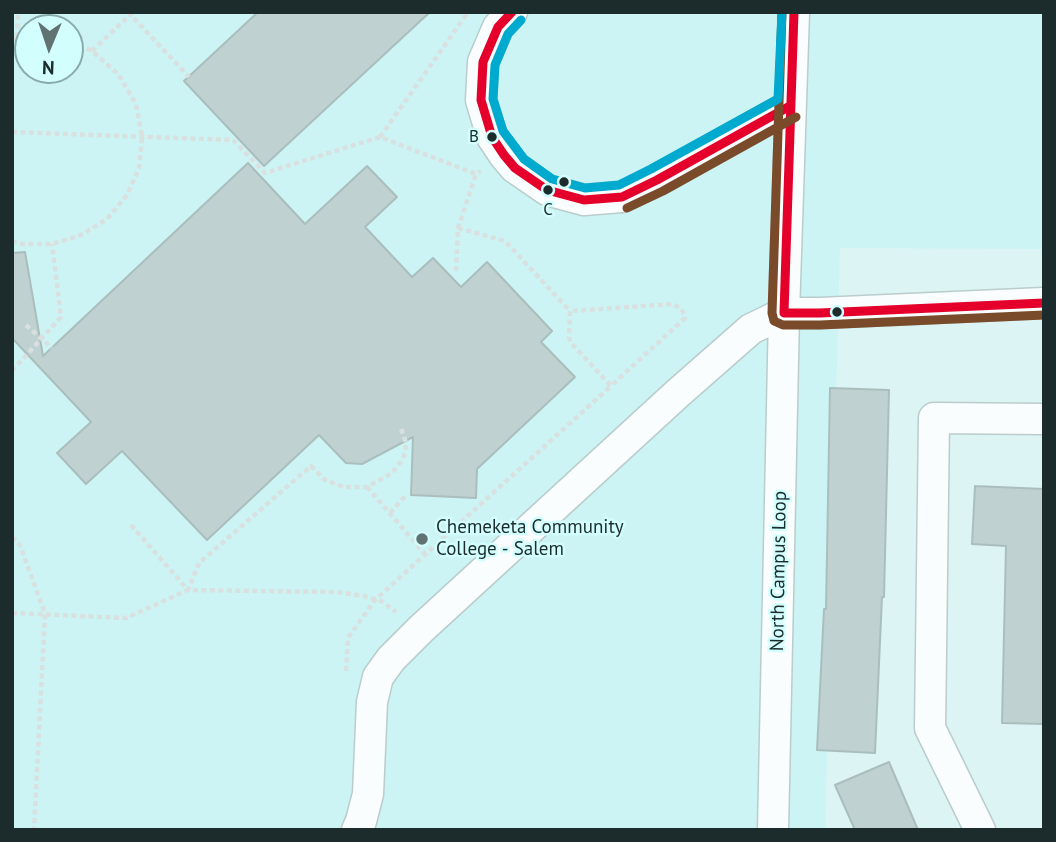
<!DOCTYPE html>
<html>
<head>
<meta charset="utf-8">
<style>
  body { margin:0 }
  #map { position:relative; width:1056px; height:842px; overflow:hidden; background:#ddf4f4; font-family:"PT Sans",sans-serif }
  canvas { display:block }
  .frame { position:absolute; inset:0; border:14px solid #1c2c2c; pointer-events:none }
  .north { position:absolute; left:14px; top:14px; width:70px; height:70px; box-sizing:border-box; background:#d3fefe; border:2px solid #8aaaaa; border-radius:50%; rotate:182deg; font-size:19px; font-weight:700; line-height:28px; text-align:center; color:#1c2c2c }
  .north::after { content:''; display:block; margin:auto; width:24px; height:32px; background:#607272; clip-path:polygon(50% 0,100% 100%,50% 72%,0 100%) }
</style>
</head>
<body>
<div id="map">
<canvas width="1056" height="842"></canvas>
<div class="frame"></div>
<div class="north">N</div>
</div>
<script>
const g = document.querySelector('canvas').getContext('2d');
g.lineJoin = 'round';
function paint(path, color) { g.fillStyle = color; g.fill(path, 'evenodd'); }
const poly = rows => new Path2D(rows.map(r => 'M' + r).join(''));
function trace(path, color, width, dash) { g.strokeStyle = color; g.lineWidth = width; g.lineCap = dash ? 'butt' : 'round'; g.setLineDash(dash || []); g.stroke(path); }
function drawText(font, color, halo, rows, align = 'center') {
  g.font = font + ' "PT Sans",sans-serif'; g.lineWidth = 5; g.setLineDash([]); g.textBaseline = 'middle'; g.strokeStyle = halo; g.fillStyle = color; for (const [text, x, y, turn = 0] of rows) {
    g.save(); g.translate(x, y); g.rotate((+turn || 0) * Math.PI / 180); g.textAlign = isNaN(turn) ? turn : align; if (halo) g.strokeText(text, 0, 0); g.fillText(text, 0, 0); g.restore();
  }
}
const built = poly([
  [12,12,1044,12,1044,249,840,248,825,830,12,830],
  [28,28,70,28,70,70,28,70]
]);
const building = poly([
  [258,12,430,12,264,166,184,81,258,12],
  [248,163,305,224,367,166,397,197,365,227,412,277,433,258,461,287,487,262,552,331,541,342,575,377,477,469,476,498,411,495,413,437,362,464,346,463,319,435,207,540,122,451,86,484,57,453,91,422,12,338,12,253,25,252,43,356,248,163],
  [830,388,889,390,884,597,882,597,875,753,817,750,824,609,826,609,830,388],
  [975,486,1044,489,1044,724,1002,723,1006,546,972,544,975,486],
  [889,762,918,830,855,830,835,785,889,762]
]);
const path = poly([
  [17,37,18,12],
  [12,39,28,36],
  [92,51,133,12],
  [12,132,233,140,265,173,380,137,476,174,481,171],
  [380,137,466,15,460,12],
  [458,228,505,241,570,311,569,338,572,344,611,386,685,318,683,312,680,308,673,304,570,311],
  [12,241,20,244,52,244,81,235,107,219,127,195,139,168,142,137,136,104,118,74,92,51,70,41],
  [456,271,458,228,476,174],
  [12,371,61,317,52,244],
  [367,487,425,554],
  [390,513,407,494],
  [131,525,188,590,199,563,311,466,325,480,344,487,367,487,392,473,402,460,405,453,406,444,404,436,401,429],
  [12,537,20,545,45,614,34,830],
  [12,613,126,618,188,590,337,592,364,596,381,601,396,612],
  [346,671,348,638,375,600,611,386]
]);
const minor = poly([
  [512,12,498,27,483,62,481,100,492,137,504,155,515,168,547,190,584,200,622,197,657,180,790,106],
  [357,830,361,821,368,794,372,702,378,677,391,659,421,629,677,394,751,329,784,313,820,313,1044,303],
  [773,830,784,313,794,12],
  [980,830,930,728,934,418,1044,419]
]);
const pathBridge = poly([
  [128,12,189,77],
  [26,325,52,348]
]);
const bus1 = poly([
  [512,12,498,27,483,62,481,100,492,137,504,155,515,168,547,190,584,200,622,197,657,180,790,106],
  [794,12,784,313,820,313,1044,303]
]);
const bus2 = poly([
  [782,12,772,313,774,321,783,325,820,325,1044,315],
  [627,208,663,191,796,117]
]);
const bus3 = poly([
  [521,20,508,34,495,65,493,99,503,131,524,159,552,179,585,188,619,185,651,169,778,99,782,12]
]);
const markers = [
  [492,137,6,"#1c2c2c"],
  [564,182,6,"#1c2c2c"],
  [548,190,6,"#1c2c2c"],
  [837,312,6,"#1c2c2c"],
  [422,539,7,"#607272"]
];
const busNames = [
  ["B",479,137],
  ["C",548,210,"center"]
];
const poiNames = [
  ["Chemeketa Community",436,528],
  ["College - Salem",436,550]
];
const streetNames = [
  ["North Campus Loop",779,571,-89]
];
paint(built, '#ccf4f4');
paint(building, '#bfd1d1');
trace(building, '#abbebe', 2);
trace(minor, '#bacccc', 33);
trace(path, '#d9e0e0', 4.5, [5, 3.5]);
trace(minor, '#fafdfd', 30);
trace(pathBridge, '#d9e0e0', 4.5, [5, 3.5]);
trace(bus1, '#e4002b', 9);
trace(bus2, '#7a4b2a', 9);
trace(bus3, '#00a9ce', 9);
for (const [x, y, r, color] of markers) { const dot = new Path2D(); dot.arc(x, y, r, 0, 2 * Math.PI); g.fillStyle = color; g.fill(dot); trace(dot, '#d3fefe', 2.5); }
drawText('17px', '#1c2c2c', '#d3fefe', busNames, 'right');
drawText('19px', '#1c2c2c', '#d3fefe', poiNames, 'left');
drawText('19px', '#1c2c2c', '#d3fefe', streetNames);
</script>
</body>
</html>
